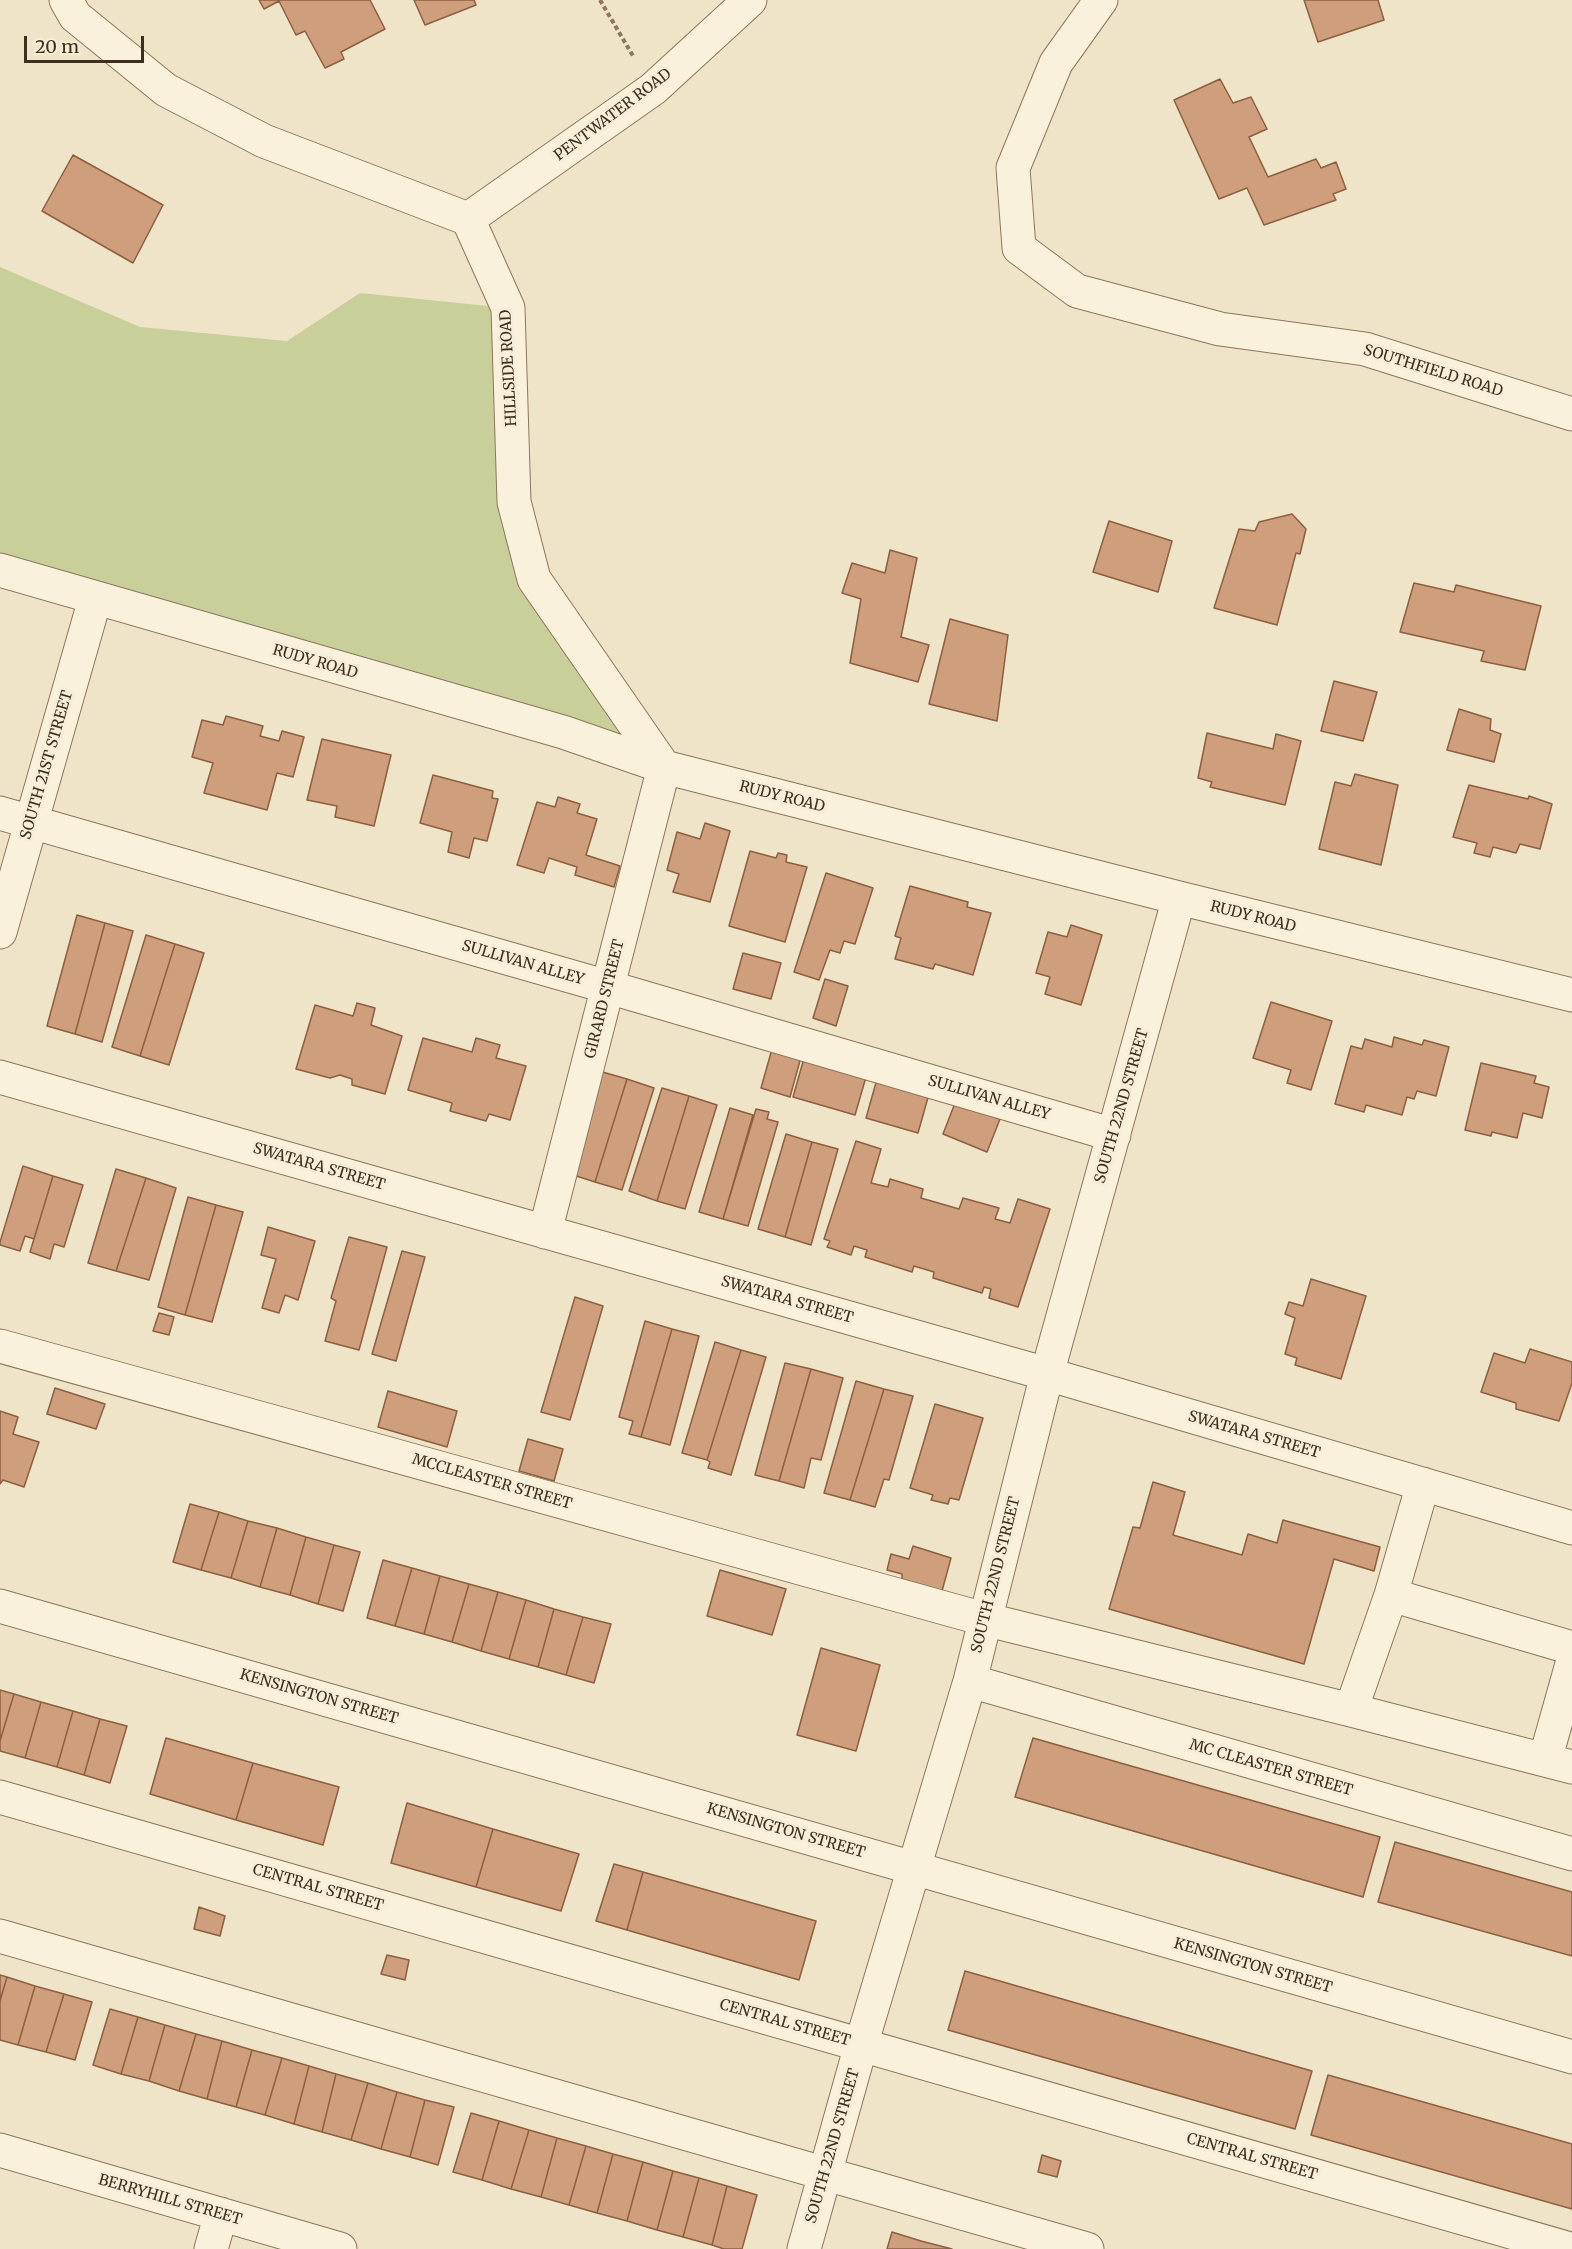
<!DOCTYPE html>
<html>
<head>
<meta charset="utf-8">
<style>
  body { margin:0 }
  #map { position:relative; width:1572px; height:2249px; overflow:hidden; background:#f0e4c8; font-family:Merriweather,serif }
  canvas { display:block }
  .scale { position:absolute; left:24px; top:36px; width:120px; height:27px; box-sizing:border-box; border:3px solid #3d2e20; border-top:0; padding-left:8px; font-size:18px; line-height:21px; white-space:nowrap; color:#3d2e20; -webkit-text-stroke:4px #f7eed8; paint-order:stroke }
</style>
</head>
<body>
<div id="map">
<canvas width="1572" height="2249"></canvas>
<div class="scale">20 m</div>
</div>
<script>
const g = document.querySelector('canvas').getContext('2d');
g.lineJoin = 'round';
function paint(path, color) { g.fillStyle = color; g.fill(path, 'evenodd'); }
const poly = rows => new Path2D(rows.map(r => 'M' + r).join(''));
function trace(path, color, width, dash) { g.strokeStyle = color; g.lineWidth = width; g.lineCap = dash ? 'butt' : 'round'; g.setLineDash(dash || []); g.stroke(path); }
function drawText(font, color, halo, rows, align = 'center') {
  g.font = font + ' Merriweather,serif'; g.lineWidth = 6; g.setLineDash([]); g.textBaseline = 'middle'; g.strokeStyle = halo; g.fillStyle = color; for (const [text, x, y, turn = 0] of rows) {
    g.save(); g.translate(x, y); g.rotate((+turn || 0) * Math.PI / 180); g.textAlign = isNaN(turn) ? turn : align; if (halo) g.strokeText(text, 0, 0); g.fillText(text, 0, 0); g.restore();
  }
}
const green = poly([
  [0,267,140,327,287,341,360,293,508,308,534,579,664,767,0,569]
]);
const building = poly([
  [259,0,370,0,385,29,341,52,344,59,325,68,305,31,296,35,279,1,264,9,259,0],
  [414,0,474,0,476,5,425,25,414,0],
  [1304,0,1378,0,1384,20,1318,42,1304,0],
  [1220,79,1233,103,1251,97,1267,129,1249,137,1268,177,1316,159,1321,168,1336,162,1346,189,1333,194,1336,200,1264,225,1247,188,1219,199,1174,100,1220,79],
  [73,155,163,205,133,263,42,211,73,155],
  [1292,514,1306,529,1300,554,1296,553,1277,625,1214,608,1239,529,1255,531,1259,522,1292,514],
  [1109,521,1172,541,1158,592,1093,572,1109,521],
  [890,550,917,558,901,637,929,645,918,682,850,663,861,599,842,593,852,563,885,573,890,550],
  [1414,583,1454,592,1456,585,1541,606,1525,670,1481,661,1484,651,1400,632,1414,583],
  [950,619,1008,635,997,721,929,704,950,619],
  [1334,681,1377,692,1363,741,1321,731,1334,681],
  [1459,709,1491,719,1490,730,1501,734,1494,762,1447,750,1459,709],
  [226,716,263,726,260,736,279,741,282,731,304,737,293,777,277,773,267,810,204,793,213,763,192,757,202,720,223,725,226,716],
  [1207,733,1273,749,1276,734,1301,741,1285,805,1210,787,1212,782,1198,778,1207,733],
  [322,739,391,755,374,826,335,817,337,806,307,800,322,739],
  [1355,774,1398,785,1381,865,1319,849,1335,782,1351,786,1355,774],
  [433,775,493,791,492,798,498,799,487,841,474,838,469,858,448,852,452,832,420,823,433,775],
  [1469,785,1528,799,1529,796,1552,804,1540,849,1520,844,1516,853,1493,847,1490,857,1474,853,1477,843,1453,837,1469,785],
  [558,797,580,804,577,813,597,819,586,855,620,866,614,887,575,875,577,867,549,858,544,873,517,865,537,802,555,807,558,797],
  [705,823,730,831,710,902,673,892,679,874,667,870,677,832,700,839,705,823],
  [750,851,776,858,778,853,787,855,786,862,807,867,785,942,729,926,750,851],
  [826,873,873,888,855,944,844,941,840,953,830,950,819,980,794,972,826,873],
  [910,886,968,902,967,907,991,913,973,975,935,964,933,969,895,959,901,938,895,936,910,886],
  [77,915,105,923,75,1034,47,1026,77,915],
  [105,923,133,931,102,1042,75,1034,105,923],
  [1071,925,1102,935,1081,1005,1045,994,1050,977,1036,973,1048,932,1067,937,1071,925],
  [146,935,175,944,140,1056,112,1047,146,935],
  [175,944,204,953,169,1065,140,1056,175,944],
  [743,953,781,963,771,999,733,989,743,953],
  [825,979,848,986,836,1026,813,1018,825,979],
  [1271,1002,1332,1021,1311,1090,1287,1083,1291,1070,1253,1058,1271,1002],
  [357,1003,375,1008,371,1025,402,1036,385,1094,352,1085,352,1079,340,1075,330,1078,296,1069,315,1005,353,1016,357,1003],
  [1394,1037,1422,1045,1424,1040,1449,1047,1436,1096,1417,1091,1414,1099,1407,1097,1402,1115,1366,1105,1364,1112,1335,1104,1351,1046,1362,1049,1365,1039,1392,1047,1394,1037],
  [423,1038,472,1052,476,1038,500,1045,496,1058,526,1066,510,1120,489,1114,486,1121,450,1111,452,1103,408,1090,423,1038],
  [772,1049,801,1057,790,1097,761,1088,772,1049],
  [804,1058,866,1077,855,1115,793,1097,804,1058],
  [1481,1063,1536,1076,1534,1083,1549,1087,1542,1118,1523,1113,1517,1138,1492,1132,1491,1136,1465,1130,1481,1063],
  [599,1071,627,1079,595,1182,567,1173,599,1071],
  [627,1079,654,1088,622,1190,595,1182,627,1079],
  [877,1079,929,1094,918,1133,866,1118,877,1079],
  [662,1088,689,1096,657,1201,629,1191,662,1088],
  [689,1096,717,1105,685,1209,657,1201,689,1096],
  [955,1103,1000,1119,987,1152,943,1134,955,1103],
  [730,1108,753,1115,723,1219,699,1212,730,1108],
  [756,1109,769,1112,767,1119,778,1122,748,1226,723,1219,756,1109],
  [786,1134,812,1142,785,1237,758,1229,786,1134],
  [856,1141,881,1149,871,1183,888,1187,890,1179,923,1189,921,1198,959,1209,963,1198,999,1208,995,1219,1010,1223,1018,1199,1050,1209,1018,1307,989,1298,991,1289,984,1287,982,1293,933,1278,934,1272,914,1266,912,1272,865,1257,867,1250,854,1246,851,1255,827,1247,830,1241,824,1239,856,1141],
  [812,1142,838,1149,811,1245,785,1237,812,1142],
  [23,1166,53,1176,34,1239,25,1236,20,1251,0,1245,0,1242,23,1166],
  [116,1169,146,1178,116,1271,88,1263,116,1169],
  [53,1176,83,1185,64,1247,54,1244,50,1259,30,1252,53,1176],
  [146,1178,176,1188,149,1280,116,1271,146,1178],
  [188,1197,216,1205,185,1315,158,1307,188,1197],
  [216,1205,243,1212,212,1322,185,1315,216,1205],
  [268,1227,315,1241,298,1300,285,1295,279,1313,262,1308,276,1259,261,1255,268,1227],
  [349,1237,387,1247,359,1350,325,1341,336,1301,331,1298,349,1237],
  [402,1251,425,1257,396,1361,372,1354,402,1251],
  [1311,1279,1366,1296,1341,1379,1295,1365,1297,1358,1285,1354,1295,1318,1285,1314,1289,1302,1303,1306,1311,1279],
  [575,1297,603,1306,570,1420,541,1412,575,1297],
  [159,1313,174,1317,169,1335,153,1331,159,1313],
  [645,1321,672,1329,641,1437,629,1434,633,1421,619,1417,645,1321],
  [672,1329,699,1336,670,1445,641,1437,672,1329],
  [715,1342,741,1350,707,1460,682,1453,715,1342],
  [1530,1349,1572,1362,1572,1383,1559,1421,1516,1409,1516,1403,1481,1392,1494,1353,1525,1363,1530,1349],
  [741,1350,766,1357,731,1475,708,1468,710,1462,707,1460,741,1350],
  [785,1363,811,1369,779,1481,755,1475,785,1363],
  [811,1369,843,1378,821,1460,811,1458,804,1488,779,1481,811,1369],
  [856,1381,884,1389,850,1500,824,1493,856,1381],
  [55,1388,105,1404,96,1429,47,1414,55,1388],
  [884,1389,913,1396,889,1480,884,1479,875,1507,850,1500,884,1389],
  [388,1391,457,1411,447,1447,378,1427,388,1391],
  [935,1404,983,1418,959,1500,950,1498,948,1504,931,1500,933,1495,910,1488,935,1404],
  [0,1411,18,1417,13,1434,39,1442,24,1487,3,1480,0,1484,0,1411],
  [528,1439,563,1449,554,1481,519,1471,528,1439],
  [1153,1482,1185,1492,1173,1535,1242,1555,1248,1534,1277,1543,1283,1520,1380,1547,1374,1571,1334,1559,1304,1664,1109,1609,1133,1527,1140,1528,1153,1482],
  [190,1504,219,1512,201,1570,173,1562,190,1504],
  [219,1512,248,1521,231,1578,201,1570,219,1512],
  [248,1521,277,1528,260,1587,231,1578,248,1521],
  [277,1528,306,1537,290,1595,260,1587,277,1528],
  [306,1537,334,1545,318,1604,290,1595,306,1537],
  [334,1545,360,1552,343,1611,318,1604,334,1545],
  [913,1546,951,1558,942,1591,902,1579,902,1574,887,1570,891,1554,909,1559,913,1546],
  [383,1560,412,1568,395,1626,367,1618,383,1560],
  [412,1568,440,1576,424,1634,395,1626,412,1568],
  [720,1570,786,1589,772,1635,707,1616,720,1570],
  [440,1576,469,1584,452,1642,424,1634,440,1576],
  [469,1584,498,1592,481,1651,452,1642,469,1584],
  [498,1592,526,1600,509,1659,481,1651,498,1592],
  [526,1600,554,1609,538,1667,509,1659,526,1600],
  [554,1609,583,1617,566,1675,538,1667,554,1609],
  [583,1617,611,1624,594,1683,566,1675,583,1617],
  [821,1648,880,1665,856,1751,797,1735,821,1648],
  [0,1690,14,1694,0,1741,0,1690],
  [14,1694,41,1702,25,1758,0,1751,0,1741,14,1694],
  [41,1702,73,1711,57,1767,25,1758,41,1702],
  [73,1711,100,1719,84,1775,57,1767,73,1711],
  [100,1719,127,1726,110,1783,84,1775,100,1719],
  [166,1738,253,1763,236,1820,150,1794,166,1738],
  [1033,1738,1380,1837,1363,1897,1015,1797,1033,1738],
  [253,1763,339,1787,323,1845,236,1820,253,1763],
  [407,1803,493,1829,476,1887,391,1863,407,1803],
  [493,1829,579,1854,561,1911,476,1887,493,1829],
  [1395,1842,1572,1892,1572,1956,1378,1902,1395,1842],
  [614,1864,643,1872,627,1930,596,1921,614,1864],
  [643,1872,816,1921,799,1980,627,1930,643,1872],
  [199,1907,225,1916,220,1936,194,1929,199,1907],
  [387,1955,409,1960,405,1980,381,1974,387,1955],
  [965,1971,1312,2071,1295,2129,948,2030,965,1971],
  [0,1975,7,1977,0,2001,0,1975],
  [7,1977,35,1986,18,2045,0,2040,0,2001,7,1977],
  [35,1986,64,1994,46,2052,18,2045,35,1986],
  [64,1994,92,2002,75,2060,46,2052,64,1994],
  [110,2009,138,2017,121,2074,93,2065,110,2009],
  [138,2017,165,2025,149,2081,121,2074,138,2017],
  [165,2025,196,2034,179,2091,149,2081,165,2025],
  [196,2034,222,2041,207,2099,179,2091,196,2034],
  [222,2041,252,2050,236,2107,207,2099,222,2041],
  [252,2050,282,2058,265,2115,236,2107,252,2050],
  [282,2058,309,2066,294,2124,265,2115,282,2058],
  [309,2066,336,2074,322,2132,294,2124,309,2066],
  [336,2074,368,2083,351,2140,322,2132,336,2074],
  [1328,2075,1572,2144,1572,2209,1311,2135,1328,2075],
  [368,2083,397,2092,381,2149,351,2140,368,2083],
  [397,2092,425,2100,410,2157,381,2149,397,2092],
  [425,2100,454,2107,438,2165,410,2157,425,2100],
  [471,2113,499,2121,482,2180,453,2172,471,2113],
  [499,2121,529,2130,511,2189,482,2180,499,2121],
  [529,2130,557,2138,541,2197,511,2189,529,2130],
  [557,2138,586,2146,569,2205,541,2197,557,2138],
  [586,2146,613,2154,597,2213,569,2205,586,2146],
  [613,2154,643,2162,627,2221,597,2213,613,2154],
  [1042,2155,1061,2161,1057,2177,1038,2172,1042,2155],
  [643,2162,673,2171,657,2230,627,2221,643,2162],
  [673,2171,699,2178,683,2237,657,2230,673,2171],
  [699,2178,727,2186,712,2245,683,2237,699,2178],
  [727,2186,757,2195,742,2249,724,2249,712,2245,727,2186],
  [892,2232,921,2241,952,2249,887,2249,892,2232]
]);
const path = poly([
  [600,0,633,56]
]);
const minor = poly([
  [66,0,75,16,166,90,264,141,468,219,508,308,514,502,534,579,664,767,545,1232],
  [1101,0,1056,63,1013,168,1019,248,1077,291,1220,329,1365,349,1572,414],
  [468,219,653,89,750,0],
  [0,570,563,732,664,767,1179,898,1572,995],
  [0,813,608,987,1114,1135],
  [0,932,95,599],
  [0,1077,1047,1374,1572,1528],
  [0,1346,984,1619,1351,1710,1572,1767],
  [1423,1484,1391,1595,1572,1648],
  [0,1606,1572,2057],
  [970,1681,1572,1854],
  [1351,1710,1391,1595],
  [1545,1760,1572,1664],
  [0,1797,1570,2249],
  [0,1936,1087,2249],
  [0,2150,340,2249],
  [211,2249,221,2214],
  [804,2249,861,2045,970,1681,1047,1374,1179,898]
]);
const streetNames = [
  ["PENTWATER ROAD",613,115,-37],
  ["HILLSIDE ROAD",509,368,-93],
  ["SOUTHFIELD ROAD",1433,371,17],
  ["RUDY ROAD",315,662,16],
  ["SOUTH 21ST STREET",47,765,-74],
  ["RUDY ROAD",782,797,14],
  ["RUDY ROAD",1253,917,14],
  ["SULLIVAN ALLEY",523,963,16],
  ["GIRARD STREET",605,999,-76],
  ["SULLIVAN ALLEY",989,1098,16],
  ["SOUTH 22ND STREET",1122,1106,-74],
  ["SWATARA STREET",319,1167,16],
  ["SWATARA STREET",787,1300,16],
  ["SWATARA STREET",1254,1435,16],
  ["MCCLEASTER STREET",492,1482,16],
  ["SOUTH 22ND STREET",996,1575,-76],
  ["KENSINGTON STREET",319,1697,16],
  ["MC CLEASTER STREET",1271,1768,16],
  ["KENSINGTON STREET",786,1831,16],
  ["CENTRAL STREET",318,1888,16],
  ["KENSINGTON STREET",1253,1966,16],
  ["CENTRAL STREET",785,2023,16],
  ["SOUTH 22ND STREET",833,2146,-74],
  ["CENTRAL STREET",1252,2157,16],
  ["BERRYHILL STREET",170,2200,16]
];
paint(green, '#c9cf9b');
paint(building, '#cf9f7d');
trace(building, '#8d5f41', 1.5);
trace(minor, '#8d765c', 35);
trace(path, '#8d765c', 4, [4.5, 3]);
trace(minor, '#faf1dc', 33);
drawText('15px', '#3d2e20', '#f7eed8', streetNames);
</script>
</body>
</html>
